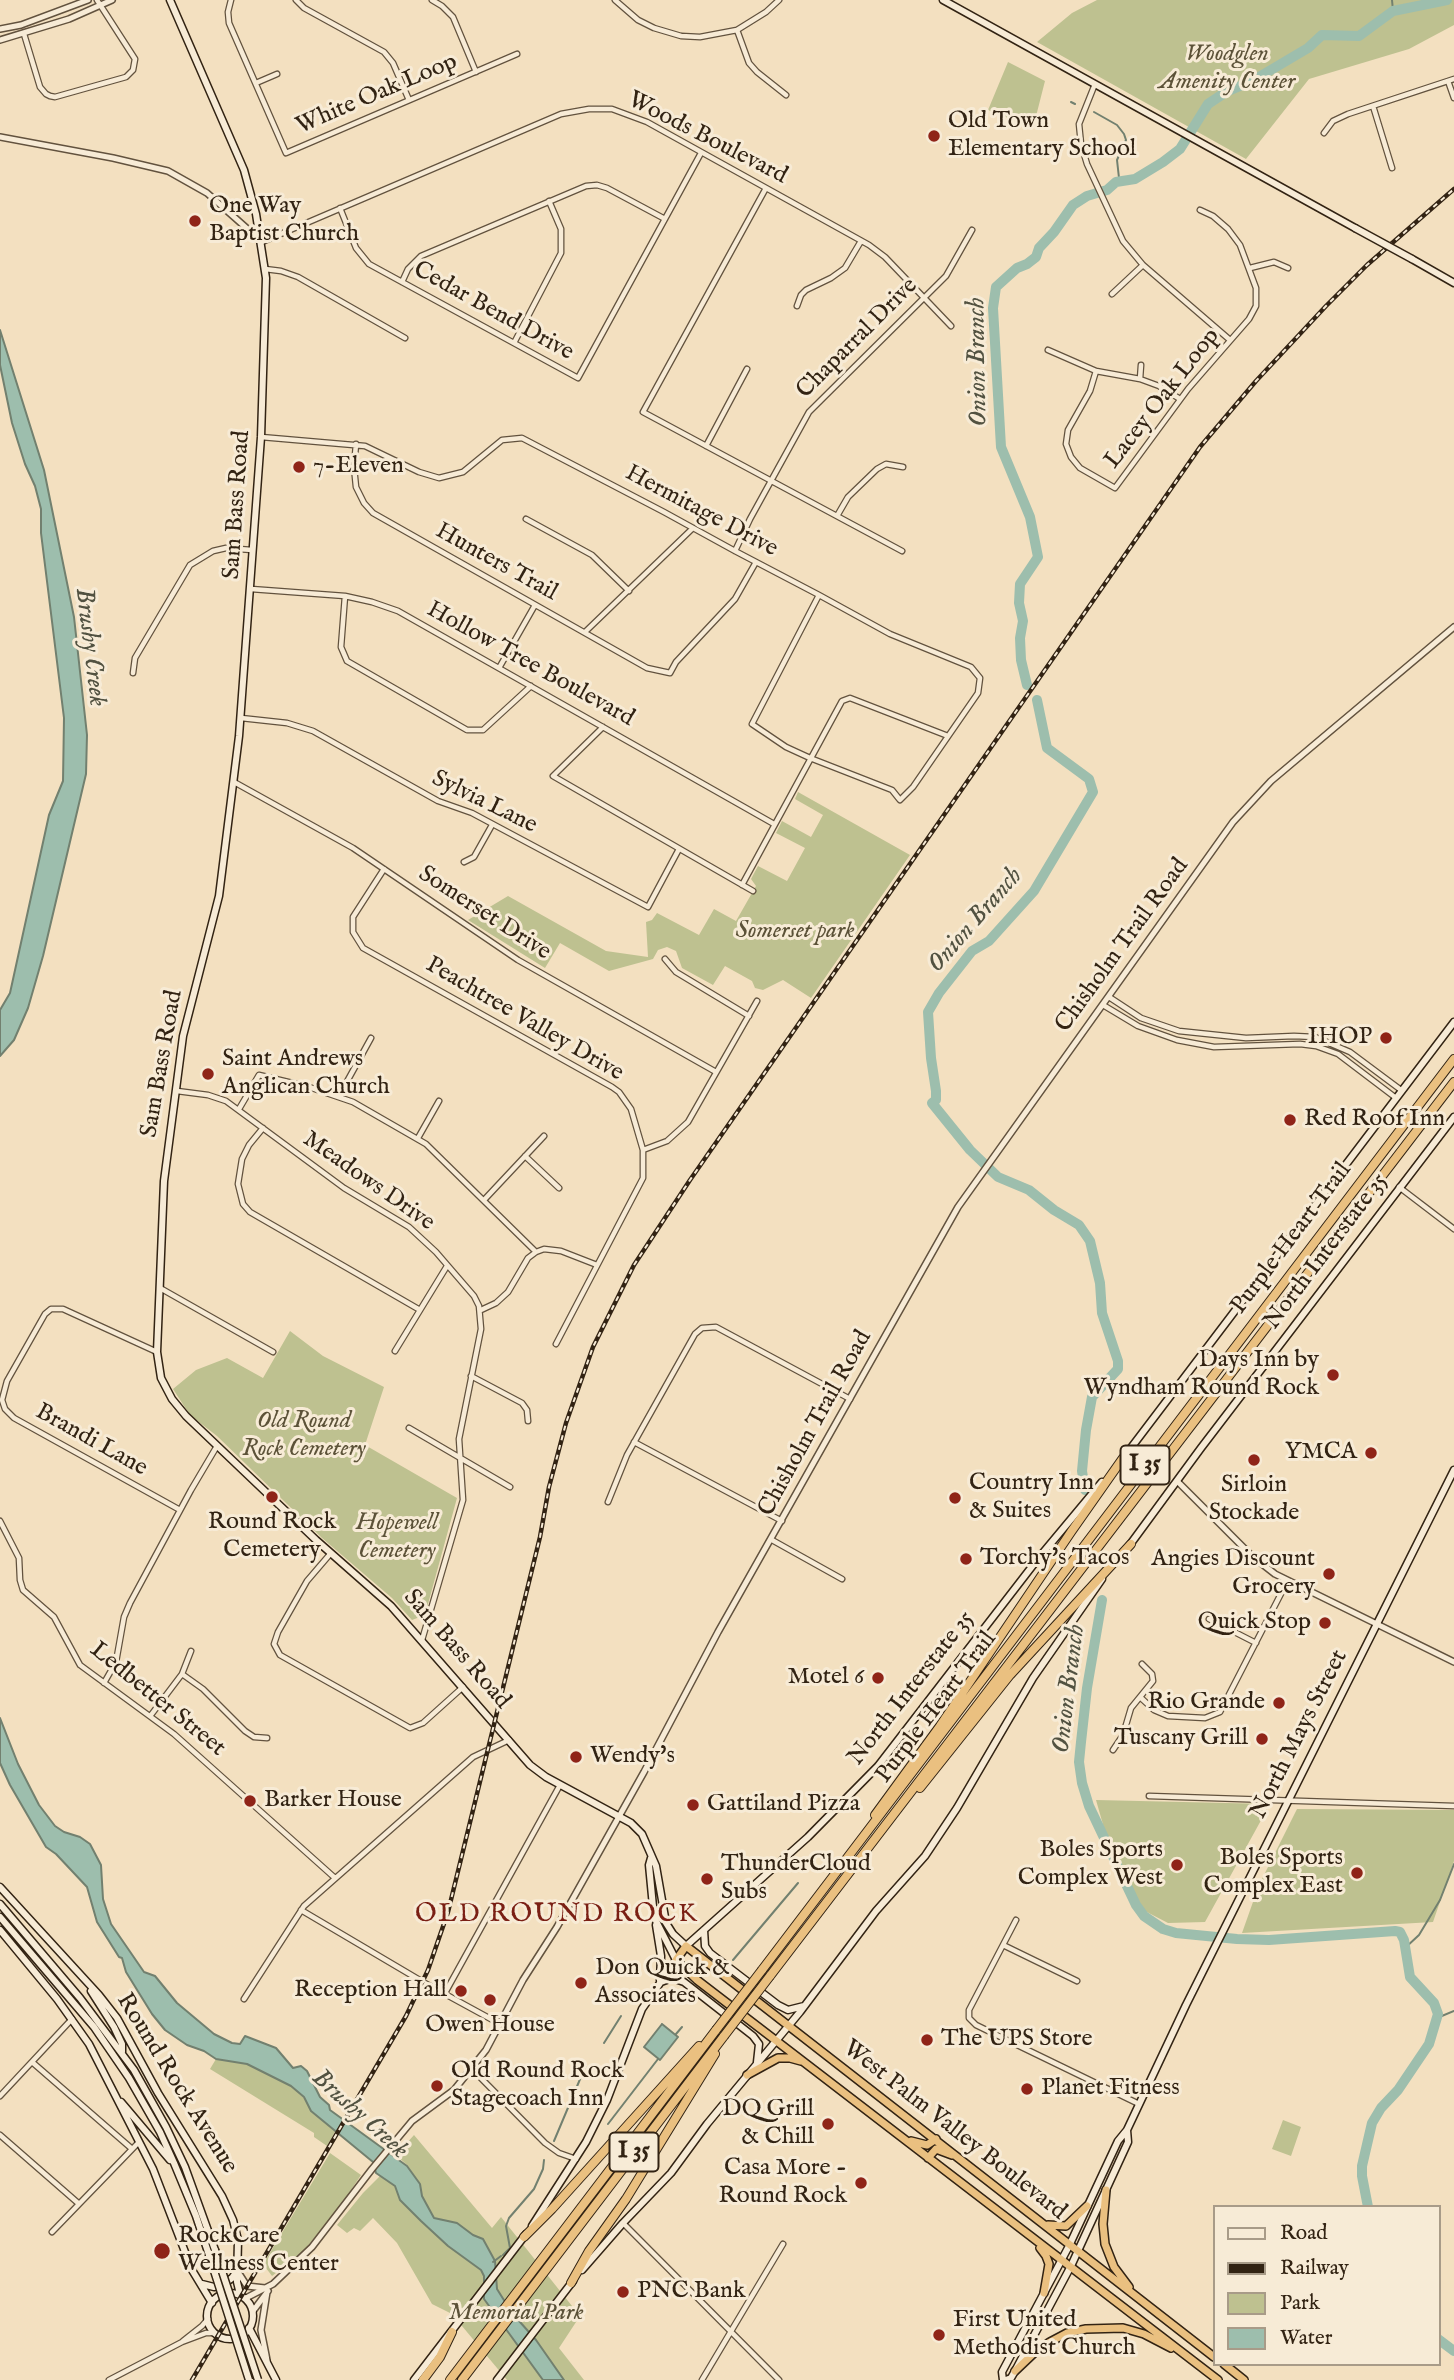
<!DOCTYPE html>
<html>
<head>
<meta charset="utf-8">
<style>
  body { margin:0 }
  #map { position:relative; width:1454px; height:2380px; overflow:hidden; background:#f3e0c0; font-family:"IM FELL English",serif }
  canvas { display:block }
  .legend { position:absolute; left:1213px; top:2205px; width:228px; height:161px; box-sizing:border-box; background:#f7ebd6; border:2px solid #a89b88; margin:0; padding:9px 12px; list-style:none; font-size:21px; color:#322313 }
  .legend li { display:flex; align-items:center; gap:14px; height:35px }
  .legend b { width:35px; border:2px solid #a89b88 }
</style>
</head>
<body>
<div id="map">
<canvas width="1454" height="2380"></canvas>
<ul class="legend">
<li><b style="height:9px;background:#f7ebd6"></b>Road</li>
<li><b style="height:9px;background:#322313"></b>Railway</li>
<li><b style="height:19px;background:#bec190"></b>Park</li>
<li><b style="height:19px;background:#9dbead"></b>Water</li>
</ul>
</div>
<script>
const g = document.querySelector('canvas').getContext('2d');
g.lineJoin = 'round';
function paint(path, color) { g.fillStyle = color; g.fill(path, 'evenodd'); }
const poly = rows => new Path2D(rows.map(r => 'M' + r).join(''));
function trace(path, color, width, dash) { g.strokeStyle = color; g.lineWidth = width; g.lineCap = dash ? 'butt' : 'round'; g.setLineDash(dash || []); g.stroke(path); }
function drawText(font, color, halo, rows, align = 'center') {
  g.font = font + ' "IM FELL English",serif'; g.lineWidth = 6; g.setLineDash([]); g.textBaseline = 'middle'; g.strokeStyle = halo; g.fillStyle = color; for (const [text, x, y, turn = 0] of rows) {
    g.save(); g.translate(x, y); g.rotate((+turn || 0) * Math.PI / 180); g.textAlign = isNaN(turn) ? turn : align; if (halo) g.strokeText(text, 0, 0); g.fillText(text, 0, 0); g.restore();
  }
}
const green = poly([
  [1097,0,1454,0,1454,25,1409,49,1309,79,1246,159,1037,42,1072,13],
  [1008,62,1045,81,1033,128,988,110],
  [798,792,910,855,811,998,783,980,763,990,755,988,752,981,725,966,713,985,682,968,676,951,667,947,658,950,653,959,609,971,560,943,545,968,468,920,508,896,606,951,648,957,646,922,652,920,657,913,699,935,714,909,736,921,756,886,751,879,758,866,787,881,805,848,776,833,782,821,811,837,823,815,795,799],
  [290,1331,323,1356,384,1387,365,1445,457,1498,425,1615,412,1620,392,1598,322,1538,217,1436,190,1415,173,1389,196,1370,227,1358,263,1378],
  [1096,1800,1270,1804,1205,1922,1168,1923,1141,1909,1128,1888,1108,1842],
  [1297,1809,1454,1810,1454,1861,1433,1922,1242,1933,1259,1885],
  [216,2059,247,2064,291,2086,304,2098,311,2111,336,2130,327,2146,314,2137,314,2133,210,2069],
  [1283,2120,1301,2127,1291,2156,1272,2149],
  [414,2135,492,2228,501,2217,580,2316,559,2348,584,2380,507,2380,452,2314,432,2304,397,2243,373,2218,360,2231,354,2228,347,2233,337,2225,363,2193,380,2176,384,2177,395,2186,400,2200,421,2221,448,2246,481,2270,483,2275,473,2235,457,2223,434,2218,422,2196,420,2184,407,2165,396,2155],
  [330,2153,361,2175,339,2208,302,2253,272,2276,266,2268,265,2261]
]);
const water = poly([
  [0,330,44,470,74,617,87,735,86,774,43,956,28,1008,14,1040,0,1056,0,1010,10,993,49,815,63,781,64,718,41,533,41,509,35,486,25,464,12,423,0,365,0,330],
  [0,1718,18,1764,39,1805,55,1826,64,1832,80,1837,90,1844,101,1865,103,1899,111,1924,144,1972,155,1976,177,2003,214,2034,232,2043,240,2044,245,2036,276,2048,293,2068,301,2066,307,2071,320,2097,329,2105,330,2110,407,2166,420,2184,422,2196,434,2218,457,2223,473,2235,483,2239,495,2261,497,2289,512,2313,536,2340,564,2380,543,2380,484,2299,484,2276,481,2270,448,2246,421,2221,400,2200,395,2186,376,2173,373,2162,311,2111,304,2097,291,2086,247,2064,216,2059,204,2051,187,2045,165,2030,152,2014,126,1972,122,1958,119,1957,97,1922,87,1887,56,1854,46,1847,10,1785,0,1763,0,1718],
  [662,2024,678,2037,660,2060,644,2047,662,2024]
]);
const stream = poly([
  [1392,0,1393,11],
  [1071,102,1075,104],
  [1094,112,1117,125,1124,134,1126,140,1117,160,1119,178,1116,182],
  [1405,1948,1419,1935,1440,1900,1454,1864],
  [733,1960,798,1883],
  [1437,2018,1454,2011],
  [676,2034,682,2027],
  [604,2043,621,2016],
  [608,2124,658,2059],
  [554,2141,586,2065],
  [503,2255,510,2248,506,2226,509,2218,534,2189,543,2169,544,2160],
  [493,2262,501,2256]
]);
const river = poly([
  [1027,685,1021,660,1020,638,1023,621,1019,603,1020,584,1038,557,1030,517,1001,447,993,308,996,287,1017,268,1027,264,1036,257,1039,248,1054,232,1073,205,1087,196,1107,190,1116,182,1135,179,1163,162,1180,149,1208,104,1226,92,1254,80,1308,48,1322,35,1359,36,1393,11,1447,0],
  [1037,700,1047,748,1089,779,1093,792,1034,891,989,941,972,951,939,993,928,1012,931,1058,936,1091,936,1100,932,1103,970,1150,998,1177,1029,1190,1054,1210,1079,1225,1090,1241,1100,1283,1102,1313,1118,1361,1118,1369,1092,1397,1086,1430,1082,1471,1085,1490],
  [1102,1600,1087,1688,1081,1742,1079,1762,1082,1783,1089,1806,1136,1905,1144,1916,1163,1929,1176,1933,1237,1939,1269,1940,1395,1931,1400,1932,1404,1940,1410,1977,1434,2003,1438,2014,1429,2044,1398,2090,1381,2108,1372,2123,1362,2166,1362,2176,1368,2207],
  [1438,2339,1454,2351]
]);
const minor = poly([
  [231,0,228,12,229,23,286,153,517,54],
  [296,0,304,8,384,52,393,63,409,100],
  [432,0,442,6,453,17,476,72],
  [615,0,638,20,654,28,681,36,700,37,737,30,766,12,779,0],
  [737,30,749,63,757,72,786,95],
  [24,34,40,87,46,94,50,96,55,97,126,77,133,70,135,59,97,0],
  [1448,81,1454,98],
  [256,83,277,74],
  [1095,84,1079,124,1081,144,1087,164,1123,241,1143,265,1230,340],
  [1373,106,1392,168],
  [1324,133,1333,121,1348,114,1454,79],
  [766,188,643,412,902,551],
  [340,208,356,248,369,264,578,378,701,153],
  [262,242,561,114,589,109,612,109,647,122,869,245,885,257,951,326],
  [1250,268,1274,262,1288,268],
  [265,269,281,271,298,277,405,338],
  [402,282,408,269,421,256,586,186,597,185,607,188,665,219],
  [1112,294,1143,265],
  [797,306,801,295,806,290,831,278,845,268,861,241],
  [514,343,561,253,561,229,549,201],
  [1048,350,1096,371,1140,379,1159,386,1180,399],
  [1096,371,1090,391,1068,430,1066,444,1071,457,1080,468,1115,488,1188,389,1249,319,1256,306,1256,288,1240,245,1228,229,1213,216,1200,210],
  [1140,379,1141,365],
  [261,437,365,446,419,472,439,478,463,472,502,440,522,438,664,512,735,551,819,595,890,634,971,667,980,678,978,693,913,787,900,800,892,790,810,758,786,747,752,724,819,595],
  [356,444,354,467,356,487,364,503,373,513,647,668,670,673,676,662,735,599,756,562],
  [706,446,747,369],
  [837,516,848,497,877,469,886,464,903,467],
  [526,519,592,555,629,591],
  [735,551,750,519,809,412,946,276,972,230],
  [251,589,345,596,372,602,398,611,774,824],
  [345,596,341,647,347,661,467,730,483,730,531,686],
  [585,632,693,528],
  [499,668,535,605],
  [133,673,135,658,190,565,213,551,226,548,252,550],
  [241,718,287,723,313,731,438,801,472,813,648,907,679,849],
  [603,727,553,776,753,891],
  [234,782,353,848,518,960,716,1072],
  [464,862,474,857,492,825],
  [384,869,353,917,353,932,363,948,612,1087,619,1092,631,1109,643,1150,643,1178,556,1344],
  [742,885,842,701,850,698,948,736],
  [665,959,676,972,749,1016],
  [1109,997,1141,1018,1179,1031,1246,1038,1294,1036,1315,1037,1350,1052,1401,1090],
  [1103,1005,1138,1026,1177,1040,1214,1047,1300,1044,1316,1046,1338,1054,1396,1098],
  [177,1091,208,1095,226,1101,344,1188,409,1227,436,1252,474,1296,479,1306,481,1329,459,1439,463,1500,422,1640],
  [339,1096,371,1038],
  [239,1109,259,1075,309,1087,353,1102,426,1144,536,1252],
  [263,1128,249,1145,242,1159,238,1184,243,1204,250,1212,420,1310],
  [418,1138,439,1101],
  [643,1150,667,1141,688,1122,757,1001],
  [525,1156,559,1188],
  [1399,1187,1454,1229],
  [484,1200,544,1136],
  [536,1252,544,1249,561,1251,597,1265],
  [160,1288,273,1352],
  [481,1310,496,1303,508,1292,528,1258,536,1252],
  [395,1351,447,1266],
  [157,1352,63,1309,51,1309,45,1314,7,1381,2,1400,5,1409,14,1418,180,1510],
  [471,1376,522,1403,527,1410,528,1421],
  [409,1428,510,1487],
  [634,1442,782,1521],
  [608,1502,627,1455,695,1334,702,1328,716,1327,850,1399],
  [0,1521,19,1558,20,1580,23,1590,54,1617,80,1665,174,1734,335,1878],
  [772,1540,842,1579],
  [331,1553,307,1581,278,1632,274,1644,280,1655,410,1728,423,1723,463,1687],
  [1209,1619,1256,1643],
  [182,1674,203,1689,245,1731,254,1737,267,1738],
  [104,1683,116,1662,124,1617,130,1603,191,1490,217,1446],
  [1140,1697,1154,1710,1168,1716,1205,1718,1220,1712,1287,1582],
  [151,1715,182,1674,191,1651],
  [1113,1750,1123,1735,1131,1708,1153,1681,1152,1674,1142,1664],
  [1149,1796,1454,1806],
  [301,1910,423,1982,500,2024],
  [1016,1920,969,2010,969,2018,976,2025,1139,2104],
  [1003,1945,1077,1981],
  [445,1993,560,1785],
  [244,1999,304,1906,473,1757,509,1740],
  [32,2062,131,2148],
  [472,2069,545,2143,559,2153,576,2159],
  [0,2096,72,2019],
  [0,2135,78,2203],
  [623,2223,779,2380],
  [52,2232,139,2142],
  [183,2341,202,2326,208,2319],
  [109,2380,182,2342,206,2333,215,2333],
  [702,2380,783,2244]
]);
const tertiary = poly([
  [0,29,21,25,88,0],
  [0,40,69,19,112,0],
  [0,137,113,158,168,171,207,193,260,240],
  [1177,1481,1252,1556,1275,1574,1454,1662],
  [238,2272,247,2286,265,2288],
  [246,2298,273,2284,312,2247,372,2169,412,2121,454,2090,486,2050,523,1980,557,1927,644,1772,718,1632,958,1207,1233,822,1271,781,1454,627],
  [253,2311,268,2291],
  [267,2360,261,2330,267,2292]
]);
const secondary = poly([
  [170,0,244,170,256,214,266,278,261,437,239,736,219,896,183,1036,164,1181,157,1352,161,1378,172,1399,186,1416,316,1540,391,1606,530,1765,546,1777,631,1823,642,1834,656,1866,666,1923,673,1934,686,1946,808,1837,878,1766,1037,1560,1102,1482],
  [943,0,1355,228],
  [1412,259,1454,283],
  [1121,1461,1454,1022],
  [1129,1546,1201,1448,1454,1117],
  [0,1887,99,1995,117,2018,158,2093,222,2196,233,2220,238,2240,237,2282,240,2294],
  [0,1904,80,1998,134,2070,166,2127,185,2167,215,2250],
  [0,1917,94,2027,129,2078,160,2132,174,2163,196,2216,208,2252],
  [656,1925,661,1956,660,1981],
  [0,1930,57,1999,89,2044,153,2169,192,2270,212,2303],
  [704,1930,705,1946,710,1953,778,2005,788,2010,804,2006],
  [661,1982,672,1978,684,1982,753,2036,759,2044,757,2062],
  [91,1991,114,2027,122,2044,122,2052],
  [121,2102,170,2160],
  [532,2226,586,2142,607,2100,642,2009,676,1960,654,1917,649,1865,651,1858],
  [582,2270,623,2223,671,2173,707,2124,800,2012,876,1911,925,1856,957,1808,1033,1678,1102,1579],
  [202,2284,214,2287,221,2286,232,2278,237,2271],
  '207 2316a23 23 0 1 1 46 0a23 23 0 1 1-46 0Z',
  [249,2328,276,2380],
  [414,2380,526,2234],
  [497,2380,573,2281],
  [1003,2380,1002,2372,1069,2246,1118,2141,1127,2130,1186,2005,1454,1470],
  [1006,2380,1011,2378,1015,2371,1071,2266,1128,2142,1127,2130]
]);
const trunk = poly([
  [747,2075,778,2058,790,2058,801,2061],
  [911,2141,927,2145,936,2139],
  [928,2158,936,2149,952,2155],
  [1106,2190,1103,2224,1105,2244,1114,2267,1129,2287],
  [1048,2225,1066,2226,1087,2206],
  [1040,2248,1046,2256,1049,2264,1044,2293],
  [1214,2357,686,1946,676,1960,697,1980,1218,2380],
  [1224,2364,1244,2380],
  [1015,2371,1035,2352,1050,2342,1067,2333,1086,2329,1123,2328,1144,2334,1171,2348]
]);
const motorway = poly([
  [920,1788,1010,1675,1131,1544],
  [875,1815,940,1726,1071,1532,1123,1458],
  [762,1970,1454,1059],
  [770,1976,1454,1082],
  [524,2237,552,2209,699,2046],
  [571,2283,589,2251,626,2199,715,2054],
  [423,2380,440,2357,452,2332],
  [450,2380,716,2030],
  [462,2380,724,2036]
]);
const rail = poly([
  [192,2380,406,2016,428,1970,448,1912,540,1537,549,1487,566,1423,593,1347,634,1265,690,1180,1200,447,1256,381,1326,306,1367,265,1454,189]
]);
const secondaryBridge = poly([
  [1355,228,1412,259],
  [215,2250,258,2380],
  [208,2252,249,2380]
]);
const motorwayBridge = poly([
  [716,2030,762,1970],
  [724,2036,770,1976]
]);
const markers = [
  [934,136,7,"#8f2418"],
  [195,221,7,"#8f2418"],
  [299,467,7,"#8f2418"],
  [1386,1038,7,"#8f2418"],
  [208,1074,7,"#8f2418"],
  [1290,1120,7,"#8f2418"],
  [1333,1375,7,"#8f2418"],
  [1371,1453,7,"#8f2418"],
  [1254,1460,7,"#8f2418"],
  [272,1497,7,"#8f2418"],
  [955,1498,7,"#8f2418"],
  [966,1559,7,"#8f2418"],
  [1329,1574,7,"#8f2418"],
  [1325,1623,7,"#8f2418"],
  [878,1678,7,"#8f2418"],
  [1279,1703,7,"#8f2418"],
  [1262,1739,7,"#8f2418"],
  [576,1757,7,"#8f2418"],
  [250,1801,7,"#8f2418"],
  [693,1805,7,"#8f2418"],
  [1177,1865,7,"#8f2418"],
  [1357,1873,7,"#8f2418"],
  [707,1879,7,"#8f2418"],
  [581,1983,7,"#8f2418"],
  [461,1991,7,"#8f2418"],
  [490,2000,7,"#8f2418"],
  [927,2040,7,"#8f2418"],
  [437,2086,7,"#8f2418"],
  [1027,2089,7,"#8f2418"],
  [828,2124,7,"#8f2418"],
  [861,2183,7,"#8f2418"],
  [162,2251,9,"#8f2418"],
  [623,2292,7,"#8f2418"],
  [939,2335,7,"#8f2418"]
];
const shields = [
  [1145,1465,49],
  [634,2152,49]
];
const shieldNames = [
  ["I 35",1145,1465],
  ["I 35",634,2152]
];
const parkNames = [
  ["Woodglen",1227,55],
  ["Amenity Center",1227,83],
  ["Somerset park",795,932],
  ["Old Round",304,1422],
  ["Rock Cemetery",304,1450],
  ["Hopewell",397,1524],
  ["Cemetery",397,1552],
  ["Memorial Park",516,2314]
];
const streetNames = [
  ["White Oak Loop",377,95,-23],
  ["Woods Boulevard",707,139,27],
  ["Cedar Bend Drive",493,312,29],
  ["Chaparral Drive",858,339,-45],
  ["Lacey Oak Loop",1163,399,-52],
  ["Sam Bass Road",238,505,-86],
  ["Hermitage Drive",701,512,28],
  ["Hunters Trail",496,563,29],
  ["Hollow Tree Boulevard",530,665,29],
  ["Sylvia Lane",484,803,26],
  ["Somerset Drive",484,914,33],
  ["Chisholm Trail Road",1123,946,-54],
  ["Peachtree Valley Drive",524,1020,30],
  ["Sam Bass Road",163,1064,-80],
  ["Meadows Drive",368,1182,35],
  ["Purple Heart Trail",1292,1239,-53],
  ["North Interstate 35",1327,1252,-53],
  ["Chisholm Trail Road",816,1424,-61],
  ["Brandi Lane",91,1441,29],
  ["Sam Bass Road",456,1650,49],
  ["North Interstate 35",912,1689,-52],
  ["Ledbetter Street",157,1700,39],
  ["Purple Heart Trail",937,1708,-53],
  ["North Mays Street",1300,1735,-63],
  ["Round Rock Avenue",176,2084,58],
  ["West Palm Valley Boulevard",954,2131,38]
];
const poiNames = [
  ["Old Town",948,122],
  ["Elementary School",948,150],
  ["One Way",209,207],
  ["Baptist Church",209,235],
  ["7-Eleven",313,467],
  ["IHOP",1372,1038,"right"],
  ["Saint Andrews",222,1060],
  ["Anglican Church",222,1088],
  ["Red Roof Inn",1304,1120],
  ["Days Inn by",1319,1361,"right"],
  ["Wyndham Round Rock",1319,1389,"right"],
  ["YMCA",1357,1453,"right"],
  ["Country Inn",969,1484],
  ["& Suites",969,1512],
  ["Sirloin",1254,1486,"center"],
  ["Stockade",1254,1514,"center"],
  ["Round Rock",272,1523,"center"],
  ["Cemetery",272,1551,"center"],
  ["Torchy's Tacos",980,1559],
  ["Angies Discount",1315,1560,"right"],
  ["Grocery",1315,1588,"right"],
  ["Quick Stop",1311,1623,"right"],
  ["Motel 6",864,1678,"right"],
  ["Rio Grande",1265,1703,"right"],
  ["Tuscany Grill",1248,1739,"right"],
  ["Wendy's",590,1757],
  ["Barker House",264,1801],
  ["Gattiland Pizza",707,1805],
  ["Boles Sports",1163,1851,"right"],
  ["Complex West",1163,1879,"right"],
  ["Boles Sports",1343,1859,"right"],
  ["Complex East",1343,1887,"right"],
  ["ThunderCloud",721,1865],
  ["Subs",721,1893],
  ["Don Quick &",595,1969],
  ["Associates",595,1997],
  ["Reception Hall",447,1991,"right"],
  ["Owen House",490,2026,"center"],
  ["The UPS Store",941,2040],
  ["Old Round Rock",451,2072],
  ["Stagecoach Inn",451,2100],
  ["Planet Fitness",1041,2089],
  ["DQ Grill",814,2110,"right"],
  ["& Chill",814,2138,"right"],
  ["Casa More -",847,2169,"right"],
  ["Round Rock",847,2197,"right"],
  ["RockCare",178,2237],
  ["Wellness Center",178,2265],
  ["PNC Bank",637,2292],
  ["First United",953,2321],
  ["Methodist Church",953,2349]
];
const waterNames = [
  ["Onion Branch",979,362,-91],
  ["Brushy Creek",89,647,83],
  ["Onion Branch",976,921,-49],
  ["Onion Branch",1070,1689,-83],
  ["Brushy Creek",359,2115,42]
];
const neighbourhoodNames = [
  ["OLD ROUND ROCK",557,1916]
];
paint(green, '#bec190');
paint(water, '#9dbead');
trace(water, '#72806f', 2);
trace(stream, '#72806f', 2);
trace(river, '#9dbead', 10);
trace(minor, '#62523e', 7);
trace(tertiary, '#62523e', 8);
trace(secondary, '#322313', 9);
trace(trunk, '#322313', 10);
trace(motorway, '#322313', 10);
trace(minor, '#f7ebd6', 4.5);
trace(tertiary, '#f7ebd6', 5);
trace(secondary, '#f7ebd6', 6);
trace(trunk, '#eac080', 7);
trace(motorway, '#eac080', 8);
trace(rail, '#322313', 4.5);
trace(rail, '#f7ebd6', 2, [5]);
trace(secondaryBridge, '#322313', 9, []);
trace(motorwayBridge, '#322313', 10, []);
trace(secondaryBridge, '#f7ebd6', 6);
trace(motorwayBridge, '#eac080', 8);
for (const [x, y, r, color] of markers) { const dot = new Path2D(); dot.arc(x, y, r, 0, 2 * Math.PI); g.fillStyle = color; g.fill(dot); trace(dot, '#f7ebd6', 2.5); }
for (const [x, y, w] of shields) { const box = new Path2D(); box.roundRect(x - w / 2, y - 19.5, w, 39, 5); g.fillStyle = '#f7ebd6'; g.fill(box); trace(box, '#322313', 2); }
drawText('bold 23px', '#322313', null, shieldNames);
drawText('italic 24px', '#5c5238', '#f7ebd6', parkNames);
drawText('24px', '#322313', '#f7ebd6', streetNames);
drawText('24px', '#322313', '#f7ebd6', poiNames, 'left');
drawText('italic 26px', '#525241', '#f7ebd6', waterNames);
g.letterSpacing = '2px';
drawText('26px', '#7a1f14', '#f7ebd6', neighbourhoodNames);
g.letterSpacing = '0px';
</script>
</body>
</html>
